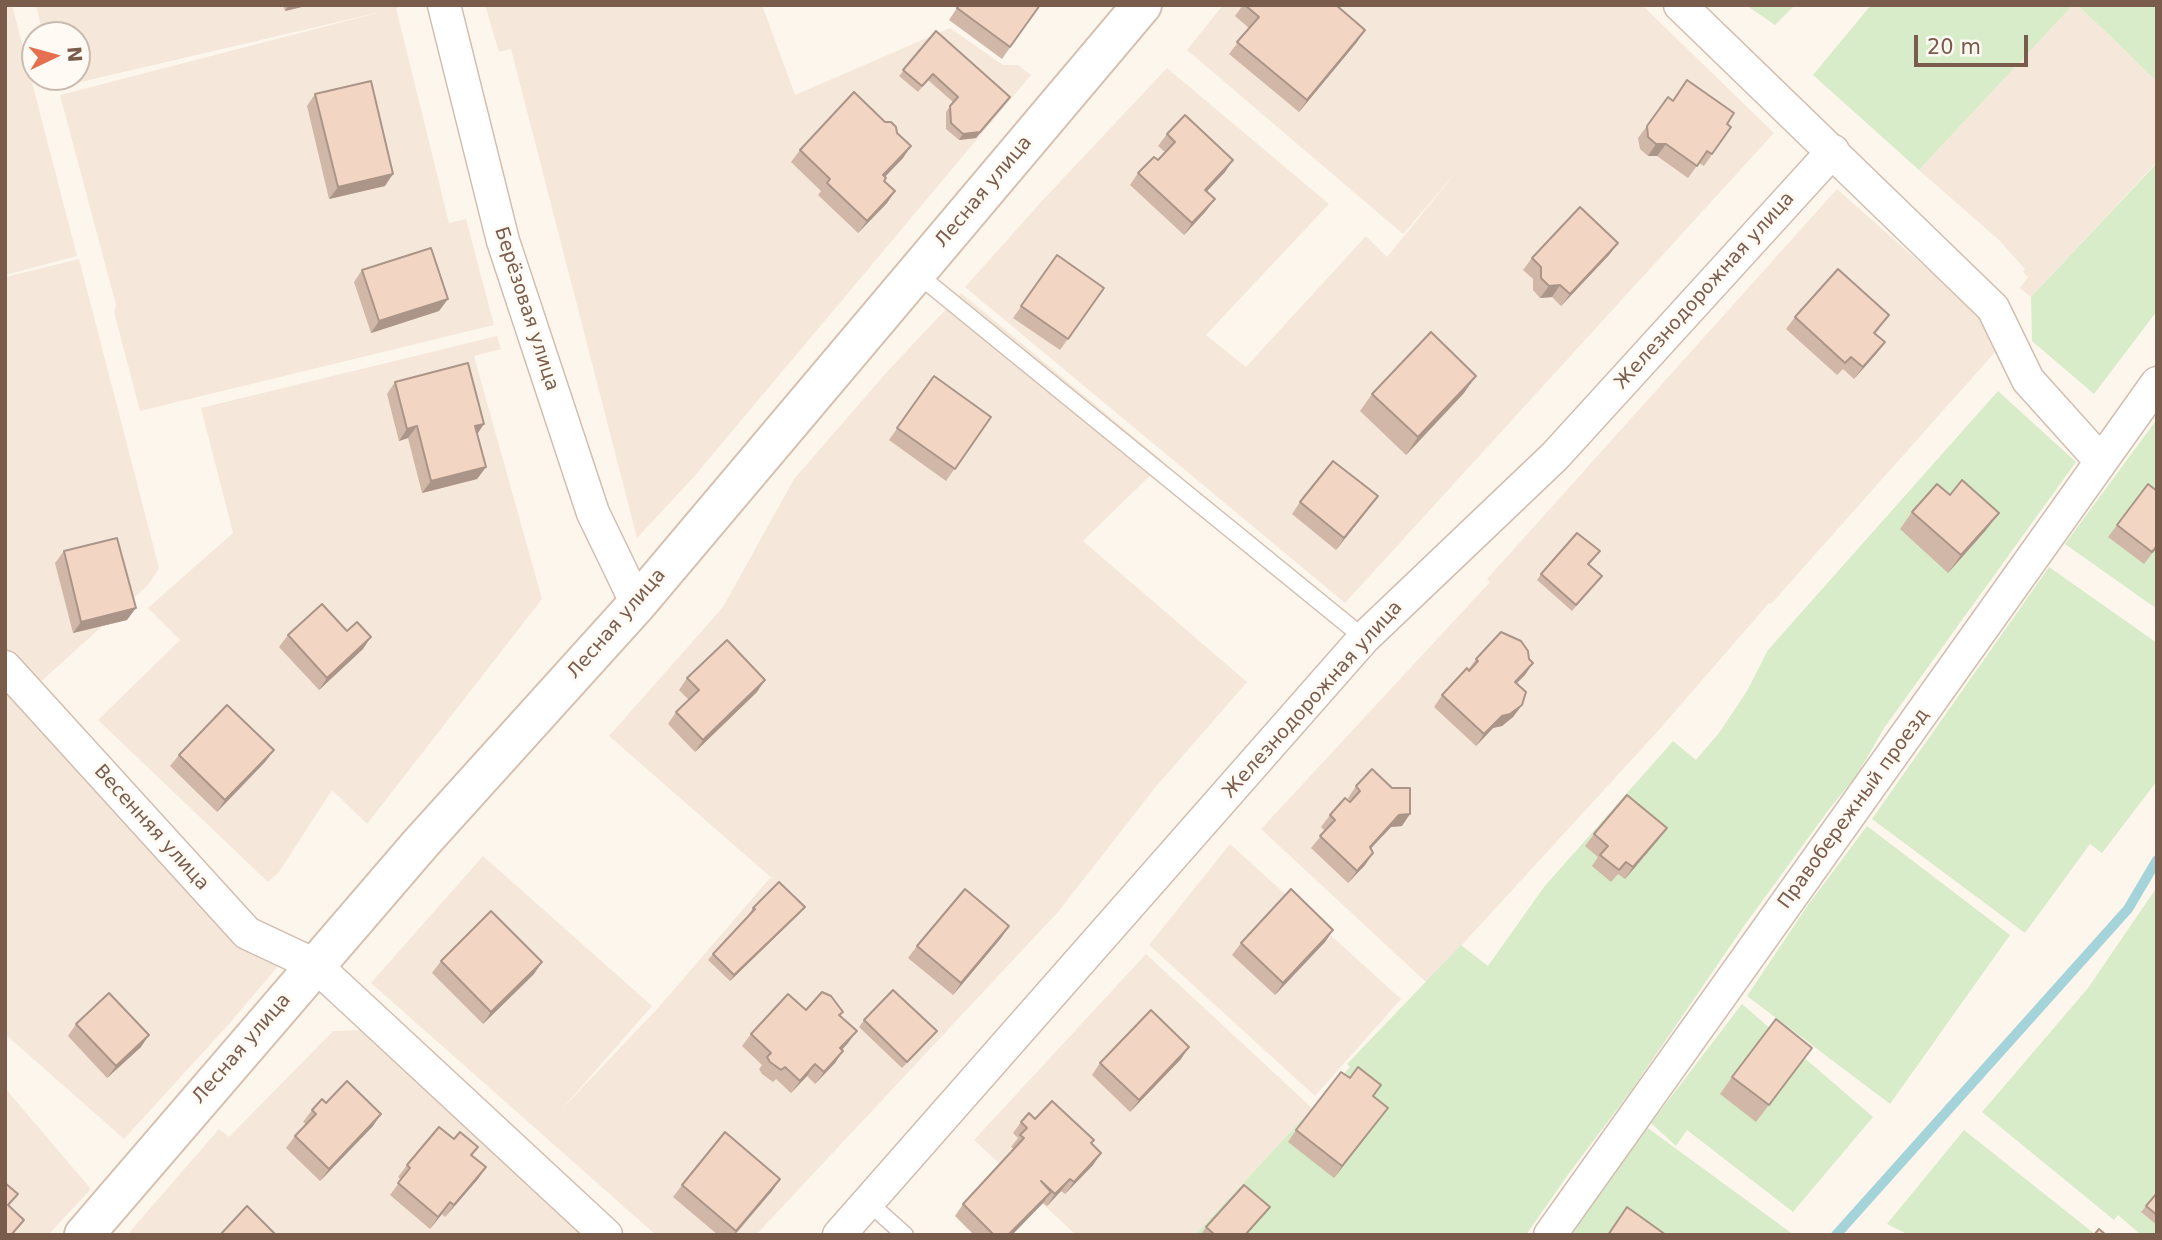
<!DOCTYPE html>
<html>
<head>
<meta charset="utf-8">
<style>
  body { margin:0 }
  #map { position:relative; width:2162px; height:1240px; overflow:hidden; background:#fdf6ec; font-family:"DejaVu Sans",sans-serif }
  canvas { display:block }
  .frame { position:absolute; inset:0; border:7px solid #7a5c4d; pointer-events:none }
  .north { position:absolute; left:21px; top:21px; width:70px; height:70px; box-sizing:border-box; background:#fffaf3; border:2px solid #cabbb1; border-radius:50%; rotate:85deg; font-size:19px; font-weight:700; line-height:28px; text-align:center; color:#7a5c4d }
  .north::after { content:''; display:block; margin:auto; width:24px; height:32px; background:#e76f51; clip-path:polygon(50% 0,100% 100%,50% 72%,0 100%) }
  .scale { position:absolute; left:1914px; top:35px; width:114px; height:32px; box-sizing:border-box; border:4px solid #7a5c4d; border-top:0; padding-left:9px; font-size:21px; line-height:24px; white-space:nowrap; color:#7a5c4d; -webkit-text-stroke:5px #fffaf3; paint-order:stroke }
</style>
</head>
<body>
<div id="map">
<canvas width="2162" height="1240"></canvas>
<div class="frame"></div>
<div class="north">N</div>
<div class="scale">20 m</div>
</div>
<script>
const g = document.querySelector('canvas').getContext('2d');
g.lineJoin = 'round';
function paint(path, color) { g.fillStyle = color; g.fill(path, 'evenodd'); }
const poly = rows => new Path2D(rows.map(r => 'M' + r).join(''));
function trace(path, color, width, dash) { g.strokeStyle = color; g.lineWidth = width; g.lineCap = dash ? 'butt' : 'round'; g.setLineDash(dash || []); g.stroke(path); }
function drawText(font, color, halo, rows, align = 'center') {
  g.font = font + ' "DejaVu Sans",sans-serif'; g.lineWidth = 6; g.setLineDash([]); g.textBaseline = 'middle'; g.strokeStyle = halo; g.fillStyle = color; for (const [text, x, y, turn = 0] of rows) {
    g.save(); g.translate(x, y); g.rotate((+turn || 0) * Math.PI / 180); g.textAlign = isNaN(turn) ? turn : align; if (halo) g.strokeText(text, 0, 0); g.fillText(text, 0, 0); g.restore();
  }
}
const residential = poly([
  [5,5,12,5,77,256,5,275],
  [36,5,404,5,396,8,449,223,466,219,494,325,140,411,114,312,116,305,60,95,385,11,55,88,53,77,77,77,77,35,43,35],
  [485,5,762,5,795,95,950,28,1003,65,1018,65,1031,75,692,479,637,538,511,49,499,52],
  [1223,5,1642,5,1774,133,1345,603,965,287,1042,201,1167,68,1329,204,1206,335,1246,367,1366,236,1387,257,1458,170,1403,234,1187,50],
  [2073,5,2077,5,2106,32,2157,82,2157,162,2031,297,2020,288,2028,277,2023,272,2025,269,1999,240,1919,170],
  [1837,189,1977,313,1996,351,1771,604,1769,603,1658,731,1427,983,1261,829,1490,582,1487,579],
  [79,259,159,568,148,585,16,704,284,959,229,1024,124,1139,5,1034,5,277],
  [961,293,1164,462,1083,541,1247,682,1154,789,1058,912,756,1235,656,1235,371,983,483,856,652,1006,561,1110,658,1008,770,878,774,880,609,736,723,607,794,479,886,373],
  [497,336,501,349,474,356,542,599,367,824,332,790,279,872,268,882,98,720,180,640,148,608,233,533,201,408],
  [1230,844,1401,999,1315,1096,1149,945],
  [1146,954,1312,1108,1195,1235,1076,1235,974,1140],
  [361,1030,521,1163,597,1235,127,1235,219,1129,229,1137,333,1031],
  [5,1088,91,1189,48,1235,5,1235]
]);
const green = poly([
  [1746,5,1795,5,1775,25],
  [1871,5,2073,5,1919,170,1813,75],
  [2077,5,2157,5,2157,82,2106,32],
  [2157,163,2157,311,2094,394,2032,341,2031,297],
  [1998,391,2076,462,1884,728,1857,775,1830,808,1744,926,1633,1088,1567,1176,1526,1235,1195,1235,1350,1067,1347,1064,1461,945,1488,966,1544,887,1673,741,1696,760,1719,733,1747,691,1768,650],
  [2157,419,2157,609,2065,544],
  [2049,567,2157,643,2157,781,2102,853,2090,844,2025,933,1872,819],
  [1867,826,2010,935,1890,1104,1747,996,1808,905],
  [2157,887,2157,1235,2141,1235,2118,1215,2114,1220,1982,1112,2088,988],
  [1742,1004,1873,1117,1793,1212,1687,1130,1676,1146,1651,1123],
  [1645,1126,1794,1235,1569,1235],
  [1964,1130,2096,1235,1909,1235,1887,1224]
]);
const stream = poly([
  [1836,1235,2128,909,2157,860]
]);
const lane = poly([
  [916,273,1364,638],
  [868,1202,905,1235]
]);
const street = poly([
  [444,5,503,241,593,513,637,604],
  [1680,5,1993,308,2028,380,2100,460],
  [5,667,247,933,315,965,606,1235],
  [839,1235,1364,638,1555,456,1833,151],
  [1550,1235,2157,383]
]);
const secondary = poly([
  [84,1235,421,843,637,604,1142,5]
]);
const wall = poly([
  [283,5,310,5,285,11],
  [959,5,1040,5,1002,59,949,20],
  [1243,5,1336,5,1357,42,1299,112,1229,54,1249,28,1235,16],
  [936,31,1006,103,976,138,959,140,946,129,946,112,953,102,928,80,918,92,899,76],
  [315,94,385,186,329,199,307,106],
  [1673,101,1727,124,1731,127,1704,166,1699,163,1688,178,1657,156,1648,156,1640,149,1638,138,1647,126],
  [1167,134,1225,172,1206,191,1206,211,1184,235,1130,185,1138,173,1158,160,1165,152,1158,146],
  [800,150,903,158,885,177,884,181,895,191,887,203,858,233,818,195,821,191,791,162],
  [1618,243,1609,255,1561,306,1552,297,1540,298,1533,290,1533,279,1523,270,1532,258],
  [1057,255,1104,288,1060,350,1013,318],
  [362,270,439,311,371,333,354,282],
  [1889,315,1875,334,1885,342,1876,354,1854,379,1843,369,1837,375,1786,329,1795,317],
  [934,376,991,417,946,481,889,440],
  [395,382,477,434,486,467,477,479,422,493,408,438,399,441,387,394],
  [1464,393,1406,455,1360,411,1372,394],
  [2157,491,2157,547,2144,564,2108,537,2117,525],
  [1378,496,1336,550,1292,514,1300,502],
  [1912,512,1986,530,1948,573,1900,529],
  [64,551,127,620,73,633,55,563],
  [1600,551,1589,565,1597,582,1572,611,1537,580,1541,574],
  [288,635,363,649,319,690,279,647],
  [1476,659,1525,675,1516,683,1522,705,1513,717,1502,726,1493,728,1476,746,1434,707,1442,695,1468,670],
  [687,678,757,692,695,752,668,724,676,712,689,700,679,690],
  [274,750,265,762,217,812,170,766,179,755],
  [1356,786,1402,826,1391,827,1371,848,1373,853,1365,865,1348,883,1311,848,1325,831,1321,827,1330,815,1351,802,1348,798],
  [1594,834,1658,840,1625,879,1618,874,1611,882,1592,866,1598,857,1585,846],
  [805,907,800,913,730,981,708,960,713,954,750,915,749,914,753,908],
  [1009,926,1001,938,953,995,908,958,917,946],
  [1333,930,1325,942,1275,995,1232,955,1241,943],
  [441,961,534,974,483,1024,432,973],
  [806,1010,843,1012,840,1016,848,1043,842,1050,835,1063,815,1084,807,1076,791,1093,776,1079,773,1082,762,1074,759,1069,762,1065,742,1046,751,1034],
  [864,1020,937,1031,932,1037,902,1068,859,1027],
  [76,1024,141,1047,107,1078,68,1036],
  [1812,1048,1756,1122,1720,1094,1732,1077],
  [1181,1059,1130,1112,1092,1075,1100,1063],
  [1373,1097,1379,1120,1334,1178,1288,1142,1296,1130],
  [326,1103,373,1126,320,1181,286,1148,295,1136,306,1124,303,1122,312,1110],
  [1035,1119,1094,1140,1091,1144,1101,1153,1093,1165,1065,1194,1061,1191,1047,1206,1043,1203,1012,1235,974,1235,955,1216,963,1204,1014,1149,1011,1147,1018,1138,1013,1133,1021,1122],
  [472,1155,486,1167,478,1179,445,1217,442,1214,430,1229,390,1195,401,1180,398,1177,407,1165],
  [780,1179,772,1191,735,1235,718,1235,673,1197,682,1185],
  [2157,1193,2157,1225,2141,1212],
  [1270,1207,1246,1235,1204,1235,1202,1233,1206,1227]
]);
const shadedWall = poly([
  [289,5,310,5,285,11],
  [1365,30,1357,42,1299,112,1307,100],
  [1010,97,976,138,959,140,963,134],
  [1656,144,1666,144,1657,156,1648,156],
  [911,146,903,158,875,187,883,175],
  [1233,160,1225,172,1197,202,1205,190],
  [393,174,385,186,329,199,338,187],
  [895,191,887,203,858,233,867,221],
  [1215,199,1206,211,1184,235,1192,223],
  [1618,243,1609,255,1561,306,1570,294],
  [1560,285,1552,297,1540,298,1549,286],
  [448,299,439,311,371,333,379,321],
  [1885,342,1876,354,1854,379,1863,367],
  [1476,376,1464,393,1406,455,1418,437],
  [484,424,476,436,475,426],
  [417,426,408,438,399,441,407,429],
  [486,467,477,479,422,493,431,481],
  [1378,496,1369,508,1336,550,1344,538],
  [1999,513,1986,530,1948,573,1961,555],
  [136,608,127,620,73,633,81,622],
  [371,637,363,649,319,690,327,678],
  [1533,663,1525,675,1506,694,1515,682],
  [765,680,757,692,695,752,703,740],
  [1522,705,1513,717,1502,726,1493,728,1476,746,1484,734,1502,716],
  [274,750,265,762,217,812,225,800],
  [1410,814,1402,826,1391,827,1361,859,1370,847,1399,815],
  [1667,828,1658,840,1625,879,1633,867],
  [1373,853,1365,865,1348,883,1357,871],
  [805,907,800,913,730,981,734,975],
  [1009,926,1001,938,953,995,961,983],
  [1333,930,1325,942,1275,995,1283,983],
  [542,962,534,974,483,1024,491,1012],
  [857,1031,848,1043,832,1060,840,1048],
  [149,1035,141,1047,107,1078,116,1066],
  [1189,1047,1181,1059,1130,1112,1139,1100],
  [843,1051,835,1063,815,1084,824,1072],
  [815,1064,807,1076,791,1093,800,1081],
  [1388,1108,1379,1120,1334,1178,1342,1166],
  [381,1114,373,1126,320,1181,329,1169],
  [1101,1153,1093,1165,1065,1194,1074,1182],
  [486,1167,478,1179,445,1217,454,1205],
  [780,1179,772,1191,734,1235,736,1231],
  [1070,1179,1061,1191,1047,1206,1055,1194],
  [1051,1192,1042,1204,1012,1235,1008,1235],
  [450,1202,442,1214,430,1229,438,1217]
]);
const building = poly([
  [959,5,1040,5,1010,47,957,8,959,5],
  [1245,5,1336,5,1365,30,1307,100,1237,42,1259,17,1245,5],
  [936,31,1010,97,980,132,963,134,951,123,950,106,958,97,933,74,922,86,903,70,936,31],
  [1687,80,1734,113,1727,124,1731,127,1712,154,1707,151,1697,166,1666,144,1656,144,1648,137,1647,126,1668,97,1673,101,1687,80],
  [371,81,393,174,338,187,315,94,371,81],
  [854,92,885,122,891,122,896,127,897,133,911,146,883,175,886,178,884,181,895,191,867,221,827,183,830,179,800,150,854,92],
  [1185,115,1233,160,1205,190,1215,199,1192,223,1138,173,1154,157,1158,160,1175,142,1167,134,1185,115],
  [1580,207,1618,243,1570,294,1560,285,1549,286,1541,278,1541,267,1532,258,1580,207],
  [431,248,448,299,379,321,362,270,431,248],
  [1057,255,1104,288,1068,339,1021,306,1057,255],
  [1838,269,1889,315,1874,333,1885,342,1863,367,1851,357,1845,363,1795,317,1838,269],
  [1431,332,1476,376,1418,437,1372,394,1431,332],
  [468,363,484,424,475,426,486,467,431,481,417,426,407,429,395,382,468,363],
  [934,376,991,417,955,469,897,428,934,376],
  [1333,461,1378,496,1344,538,1300,502,1333,461],
  [1962,480,1999,513,1961,555,1912,512,1937,484,1950,495,1962,480],
  [2148,484,2157,491,2157,546,2152,552,2117,525,2148,484],
  [1577,533,1600,551,1588,564,1602,576,1576,605,1541,574,1577,533],
  [117,538,136,608,81,622,64,551,117,538],
  [322,604,347,631,357,622,371,637,327,678,288,635,322,604],
  [1501,632,1521,641,1528,651,1529,659,1533,663,1515,682,1526,692,1522,705,1510,714,1502,716,1484,734,1442,695,1467,668,1469,671,1478,661,1476,659,1501,632],
  [727,640,765,680,703,740,676,712,699,690,687,678,727,640],
  [227,705,274,750,225,800,179,755,227,705],
  [1372,769,1392,788,1410,788,1410,814,1399,815,1370,847,1373,853,1357,871,1320,836,1335,820,1330,815,1345,798,1350,802,1360,791,1356,786,1372,769],
  [1627,795,1667,828,1633,867,1626,862,1619,870,1600,855,1608,846,1594,834,1627,795],
  [779,882,805,907,734,975,713,954,755,909,753,908,779,882],
  [965,889,1009,926,961,983,917,946,965,889],
  [1291,889,1333,930,1283,983,1241,943,1291,889],
  [491,911,542,962,491,1012,441,961,491,911],
  [893,990,937,1031,907,1062,864,1020,893,990],
  [822,992,831,996,843,1012,839,1015,857,1031,840,1048,843,1051,824,1072,815,1064,800,1081,785,1067,781,1070,770,1062,767,1057,771,1053,751,1034,788,994,806,1010,822,992],
  [109,993,149,1035,116,1066,76,1024,109,993],
  [1151,1010,1189,1047,1139,1100,1100,1063,1151,1010],
  [1776,1019,1812,1048,1769,1105,1732,1077,1776,1019],
  [1358,1067,1381,1085,1373,1096,1388,1108,1342,1166,1296,1130,1341,1072,1350,1078,1358,1067],
  [347,1081,381,1114,329,1169,295,1136,316,1114,312,1110,322,1099,326,1103,347,1081],
  [1052,1101,1094,1140,1091,1143,1101,1153,1074,1182,1070,1179,1055,1194,1041,1181,1051,1192,1008,1235,994,1235,963,1204,1024,1138,1020,1135,1027,1128,1021,1122,1029,1113,1035,1119,1052,1101],
  [439,1127,454,1139,460,1132,478,1147,471,1155,486,1167,454,1205,450,1202,438,1217,398,1183,410,1168,407,1165,439,1127],
  [725,1132,780,1179,736,1231,682,1185,725,1132],
  [5,1183,18,1194,8,1205,24,1220,11,1235,5,1235,5,1183],
  [1244,1185,1270,1207,1245,1235,1215,1235,1206,1227,1244,1185],
  [2157,1193,2157,1215,2146,1206,2157,1193],
  [247,1206,276,1235,220,1235,247,1206],
  [1627,1207,1666,1235,1608,1235,1627,1207],
  [2099,1229,2106,1235,2094,1235,2099,1229]
]);
const streetNames = [
  ["Лесная улица",984,192,-50],
  ["Железнодорожная улица",1705,291,-48],
  ["Берёзовая улица",526,309,72],
  ["Лесная улица",617,624,-49],
  ["Железнодорожная улица",1313,700,-48],
  ["Правобережный проезд",1854,809,-54],
  ["Весенняя улица",151,828,48],
  ["Лесная улица",242,1049,-49]
];
paint(residential, '#f5e8da');
paint(green, '#d8ecc9');
trace(stream, '#a5d3da', 10);
trace(lane, '#d1beb0', 19);
trace(street, '#d1beb0', 35);
trace(secondary, '#d6c0b0', 42);
trace(lane, '#fff', 16);
trace(street, '#fff', 32);
trace(secondary, '#fff', 38);
paint(wall, '#d1b7a8');
paint(shadedWall, '#aa9588');
paint(building, '#f3d5c3');
trace(building, '#aa9588', 2);
drawText('19px', '#7a5c4d', '#fffaf3', streetNames);
</script>
</body>
</html>
